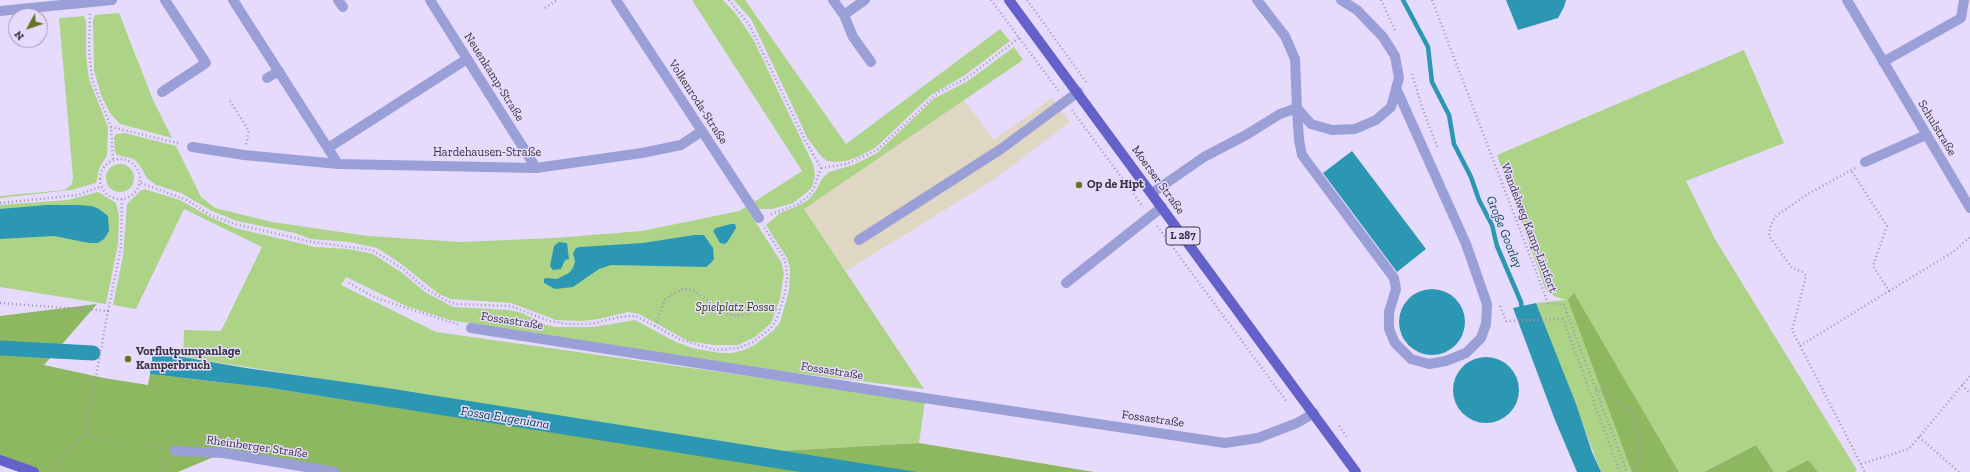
<!DOCTYPE html>
<html>
<head>
<meta charset="utf-8">
<style>
  body { margin:0 }
  #map { position:relative; width:1970px; height:472px; overflow:hidden; background:#e6dbfd; font-family:"Zilla Slab",serif }
  canvas { display:block }
  .north { position:absolute; left:8px; top:8px; width:40px; height:40px; box-sizing:border-box; background:#e6dbfd; border:1px solid #a098b2; border-radius:50%; rotate:230deg; font-size:11px; font-weight:700; line-height:16px; text-align:center; color:#383441 }
  .north::after { content:''; display:block; margin:auto; width:14px; height:18px; background:#647523; clip-path:polygon(50% 0,100% 100%,50% 72%,0 100%) }
</style>
</head>
<body>
<div id="map">
<canvas width="1970" height="472"></canvas>
<div class="north">N</div>
</div>
<script>
const g = document.querySelector('canvas').getContext('2d');
g.lineJoin = 'round';
function paint(path, color) { g.fillStyle = color; g.fill(path, 'evenodd'); }
const poly = rows => new Path2D(rows.map(r => 'M' + r).join(''));
function trace(path, color, width, dash) { g.strokeStyle = color; g.lineWidth = width; g.lineCap = dash ? 'butt' : 'round'; g.setLineDash(dash || []); g.stroke(path); }
function drawText(font, color, halo, rows, align = 'center') {
  g.font = font + ' "Zilla Slab",serif'; g.lineWidth = 3; g.setLineDash([]); g.textBaseline = 'middle'; g.strokeStyle = halo; g.fillStyle = color; for (const [text, x, y, turn = 0] of rows) {
    g.save(); g.translate(x, y); g.rotate((+turn || 0) * Math.PI / 180); g.textAlign = isNaN(turn) ? turn : align; if (halo) g.strokeText(text, 0, 0); g.fillText(text, 0, 0); g.restore();
  }
}
const commercial = poly([
  [1052,98,1070,122,993,180,846,271,804,209,964,100,994,140]
]);
const green = poly([
  [692,0,723,0,736,14,753,39,813,164,815,175,812,187,806,193,793,203,772,209,759,209,754,202,802,171],
  [734,0,745,0,846,144,1000,29,1010,41,965,75,931,95,875,148,858,157,846,161,835,162,827,161,821,156,808,139,756,29,751,19],
  [119,13,153,100,172,138,120,124,110,113,101,95,94,70,93,20,95,15],
  [84,16,86,21,86,56,89,79,108,127,107,155,99,169,96,183,71,190,0,198,0,196,65,190,72,184,73,177,59,18],
  [1014,47,1023,60,804,209,924,389,724,364,450,320,406,306,346,277,341,285,436,332,925,401,919,443,780,451,183,357,184,330,221,331,262,247,184,209,136,309,113,305,123,256,127,204,140,191,144,189,180,200,208,216,235,228,315,247,348,249,373,254,401,272,425,292,453,307,509,310,522,313,546,325,556,327,594,327,635,320,676,342,692,348,720,353,732,353,744,350,756,344,774,330,780,322,789,291,790,268,787,258,766,225,780,213,800,205,808,200,815,192,822,179,829,172,853,165,877,153,935,98,968,81],
  [1744,50,1784,143,1686,181,1715,239,1857,470,1855,472,1818,472,1808,460,1785,472,1774,472,1756,445,1704,472,1679,472,1574,294,1632,472,1601,472,1536,303,1566,300,1554,296,1545,288,1497,155],
  [125,133,176,146,201,197,215,208,272,222,368,236,461,242,554,238,642,231,739,211,746,207,781,262,784,274,780,299,771,323,755,337,738,345,714,345,688,341,639,314,628,312,599,319,582,321,556,320,511,303,451,299,439,294,400,263,377,248,349,242,311,239,295,233,237,221,212,211,181,193,156,185,147,178,140,166,134,159,117,155,115,152,114,137,116,134],
  '106 178a14 14 0 1 1 28 0a14 14 0 1 1-28 0Z',
  [98,192,116,203,119,215,118,244,106,304,0,287,0,205,68,200]
]);
const forest = poly([
  [1574,293,1679,472,1632,472,1568,300],
  [97,304,44,365,104,378,148,385,150,374,270,388,488,422,780,451,919,443,1094,472,335,472,223,453,178,472,34,472,0,460,0,316],
  [1756,445,1774,472,1704,472],
  [1808,460,1818,472,1785,472]
]);
const water = poly([
  [1506,0,1566,0,1564,7,1558,18,1518,30],
  [1352,151,1426,249,1397,272,1323,173],
  [46,205,76,205,92,206,99,209,108,216,109,231,104,239,98,243,89,243,54,236,0,239,0,209],
  [731,224,735,224,736,228,728,241,725,244,720,243,713,231,716,228],
  [694,235,704,235,713,248,714,259,712,262,706,267,611,265,599,269,573,287,555,289,544,283,544,279,546,278,557,279,569,273,573,268,575,261,573,253,576,248,580,247,643,243],
  [559,242,567,243,569,259,565,260,561,269,553,270,550,266,554,246],
  '1399 322a33 33 0 1 1 66 0a33 33 0 1 1-66 0Z',
  [1536,303,1576,404,1592,452,1601,472,1577,472,1555,420,1513,308],
  [153,352,246,368,387,388,917,472,800,472,270,388,150,374],
  '1453 390a33 33 0 1 1 66 0a33 33 0 1 1-66 0Z'
]);
const stream = poly([
  [1403,0,1428,47,1432,82,1449,115,1454,144,1471,177,1479,200,1492,225,1497,246,1521,302,1522,311]
]);
const canal = poly([
  [0,348,93,353]
]);
const path = poly([
  [729,0,750,26,805,140,821,168,813,190,807,197,798,204,769,215],
  [991,0,1060,93],
  [1027,0,1086,82],
  [1381,0,1396,32],
  [1432,0,1548,303,1564,305,1627,472],
  [545,8,557,0],
  [90,14,89,49,92,80,111,127,113,160],
  [1412,74,1422,107,1438,149],
  [230,101,249,131,246,145],
  [1072,110,1143,207],
  [111,127,181,144],
  '100 179a20 20 0 1 1 40 0a20 20 0 1 1-40 0Z',
  [821,168,847,164,877,150,939,92,967,78,1019,38],
  [1855,168,1808,194,1777,215,1771,224,1769,236,1792,268,1803,272,1806,276,1792,330,1865,472],
  [141,183,187,200,210,215,235,224,312,242,372,250,403,269,426,289,447,301,456,304,511,306,549,321,568,324,592,324,619,317,636,316,679,339,716,350,738,348,753,342,771,328,778,316,785,293,787,278,786,265,784,258,764,227],
  [0,203,78,195,102,186],
  [1157,226,1287,402],
  [349,283,376,298,460,325],
  [1889,291,1953,252,1970,237],
  [0,303,108,311,85,436,165,449],
  [1500,306,1506,321,1563,319,1620,472],
  [108,311,121,247,122,199],
  [655,326,665,300,672,294,684,289,693,290,724,312,734,316,745,315,760,307,767,307,779,311],
  [1800,346,1889,291,1873,266,1887,226,1851,170],
  [1962,385,1970,393],
  [1596,389,1632,411,1642,449,1636,472],
  [1339,426,1347,437],
  [1919,437,1959,472],
  [1861,464,1909,449,1970,376],
  [58,465,67,450,85,436],
  [163,472,170,460]
]);
const minor = poly([
  [233,0,338,164],
  [338,0,343,7],
  [430,0,536,168],
  [616,0,759,218],
  [833,0,844,15,853,37,871,62],
  [1257,0,1285,36,1295,59,1297,108,1311,124,1332,130,1355,129,1376,120,1391,107,1399,78,1395,56,1383,37,1357,10,1341,0],
  [1847,0,1970,208],
  [0,11,112,0],
  [844,15,865,0],
  [1883,62,1961,18,1964,0],
  [267,78,279,71],
  [162,92,206,63,165,0],
  [192,147,244,155,338,164,536,168,642,153,681,145,702,131],
  [328,148,467,59],
  [1865,162,1926,135],
  [1152,193,1204,157,1246,135,1280,114,1297,108,1299,140,1302,155,1394,278,1396,289,1389,312,1389,329,1395,343,1411,359,1429,364,1446,361,1466,353,1481,338,1486,324,1487,304,1466,244,1396,88],
  [859,240,1001,149,1078,92],
  [1066,283,1162,207],
  [471,328,924,398,1225,443,1258,438,1297,423,1314,413],
  [175,451,223,453,335,472]
]);
const major = poly([
  [1009,0,1356,472],
  [0,460,34,472]
]);
const markers = [
  [1079,185,4,"#647523"],
  [128,359,4,"#647523"]
];
const shields = [
  [1183,236,34]
];
const shieldNames = [
  ["L 287",1183,236]
];
const streetNames = [
  ["Neuenkamp-Straße",494,77,58],
  ["Volkenroda-Straße",698,102,57],
  ["Schulstraße",1937,128,59],
  ["Hardehausen-Straße",487,153],
  ["Moerser Straße",1158,180,54],
  ["Wandelweg Kamp-Lintfort",1529,228,69],
  ["Fossastraße",512,321,9],
  ["Fossastraße",832,371,9],
  ["Fossastraße",1153,419,8],
  ["Rheinberger Straße",257,447,8]
];
const poiNames = [
  ["Op de Hipt",1087,185],
  ["Vorflutpumpanlage",136,352],
  ["Kamperbruch",136,366]
];
const parkNames = [
  ["Spielplatz Fossa",735,308]
];
const waterNames = [
  ["Große Goorley",1504,232,68],
  ["Fossa Eugeniana",505,418,9]
];
paint(commercial, '#e0d7c2');
paint(green, '#add387');
paint(forest, '#8db85f');
paint(water, '#2c97b3');
trace(stream, '#2c97b3', 4.5);
trace(canal, '#2c97b3', 15);
trace(path, '#a098b2', 2.5, [1, 3]);
trace(minor, '#9b9fd8', 10);
trace(major, '#6561cb', 10);
for (const [x, y, r, color] of markers) { const dot = new Path2D(); dot.arc(x, y, r, 0, 2 * Math.PI); g.fillStyle = color; g.fill(dot); trace(dot, '#e6dbfd', 1.5); }
for (const [x, y, w] of shields) { const box = new Path2D(); box.roundRect(x - w / 2, y - 9, w, 18, 3); g.fillStyle = '#e6dbfd'; g.fill(box); trace(box, '#383441', 1); }
drawText('bold 11px', '#383441', null, shieldNames);
drawText('12px', '#383441', '#e6dbfd', streetNames);
drawText('bold 12px', '#383441', '#e6dbfd', poiNames, 'left');
drawText('italic 12px', '#2b4502', '#e6dbfd', parkNames);
drawText('italic 13px', '#084655', '#e6dbfd', waterNames);
</script>
</body>
</html>
